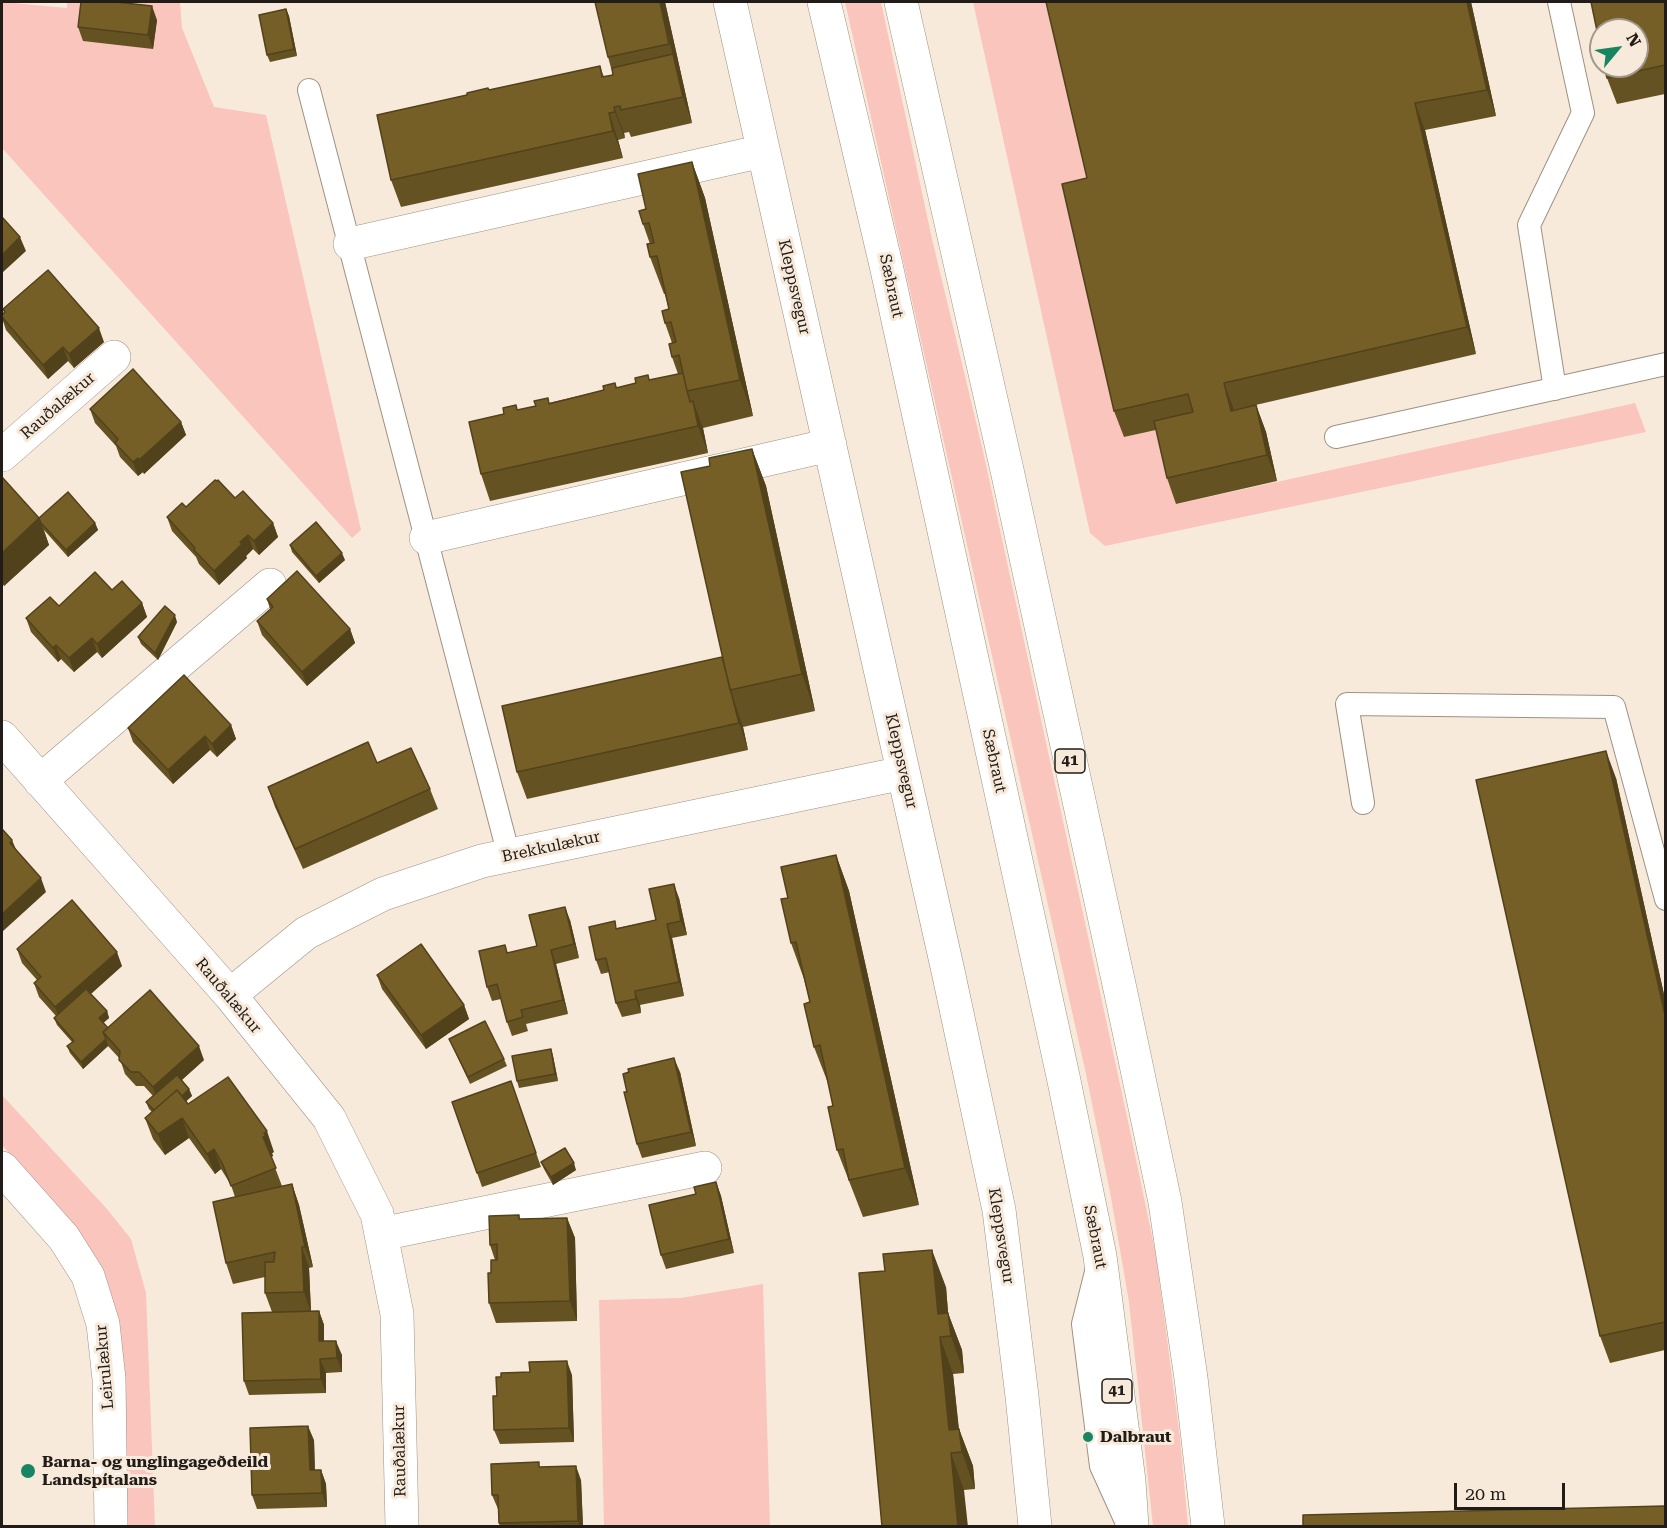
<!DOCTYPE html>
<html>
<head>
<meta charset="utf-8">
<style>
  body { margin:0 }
  #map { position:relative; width:1667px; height:1528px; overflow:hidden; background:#f8eadb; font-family:"Roboto Serif",serif }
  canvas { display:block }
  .frame { position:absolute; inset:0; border:3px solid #211c17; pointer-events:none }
  .north { position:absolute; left:1589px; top:18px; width:60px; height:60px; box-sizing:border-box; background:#f8eadb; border:2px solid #a2988d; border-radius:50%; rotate:61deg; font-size:16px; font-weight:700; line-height:24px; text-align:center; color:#211c17 }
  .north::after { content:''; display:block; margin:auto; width:21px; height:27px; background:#178462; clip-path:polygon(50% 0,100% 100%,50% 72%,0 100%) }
  .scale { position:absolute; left:1454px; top:1483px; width:111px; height:27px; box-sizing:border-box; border:3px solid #211c17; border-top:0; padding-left:8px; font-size:18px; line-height:21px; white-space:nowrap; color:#211c17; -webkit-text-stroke:4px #f8eadb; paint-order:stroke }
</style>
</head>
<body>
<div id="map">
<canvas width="1667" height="1528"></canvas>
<div class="frame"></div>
<div class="north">N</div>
<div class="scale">20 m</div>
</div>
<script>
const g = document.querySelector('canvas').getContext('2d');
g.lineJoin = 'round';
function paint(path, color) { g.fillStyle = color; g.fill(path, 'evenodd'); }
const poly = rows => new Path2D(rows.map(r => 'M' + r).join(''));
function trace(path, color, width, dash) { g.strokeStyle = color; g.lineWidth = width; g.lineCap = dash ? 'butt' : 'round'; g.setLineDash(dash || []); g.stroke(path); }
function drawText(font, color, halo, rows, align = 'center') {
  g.font = font + ' "Roboto Serif",serif'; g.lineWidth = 6; g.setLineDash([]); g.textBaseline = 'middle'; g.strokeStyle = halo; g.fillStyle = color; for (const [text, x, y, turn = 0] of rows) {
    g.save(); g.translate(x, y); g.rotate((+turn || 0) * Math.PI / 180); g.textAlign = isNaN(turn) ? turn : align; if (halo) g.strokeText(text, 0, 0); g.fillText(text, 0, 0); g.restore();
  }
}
const green = poly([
  [2,2,67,8,67,2,180,2,182,28,214,107,266,115,361,530,352,538,2,148],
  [845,2,881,2,932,239,983,451,1129,1126,1156,1255,1180,1438,1188,1526,1153,1526,1129,1302,1110,1192,1086,1074],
  [973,2,1049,2,1096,205,1124,437,1198,421,1177,504,1635,403,1646,432,1105,546,1090,533],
  [2,1095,107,1209,131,1239,146,1293,155,1526,125,1526,123,1379,121,1332,111,1294,97,1259,78,1230,2,1145],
  [763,1284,770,1526,604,1526,599,1300,681,1298]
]);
const service = poly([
  [309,90,509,856],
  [1555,389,1529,225,1583,113,1559,2],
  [1336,437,1666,364],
  [1363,803,1347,704,1614,707,1666,899],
  [1096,1272,1083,1324,1101,1466,1125,1519]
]);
const minor = poly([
  [730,2,948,971,999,1210,1022,1396,1035,1526],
  [350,244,763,151],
  [2,455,114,357],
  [426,538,830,445],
  [2,737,230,995,329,1118,377,1214,397,1314,402,1526],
  [40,781,270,585],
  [230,995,306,933,383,894,482,861,903,773],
  [2,1168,64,1238,88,1276,103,1324,109,1379,111,1526],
  [381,1234,705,1168]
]);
const primary = poly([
  [824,2,886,265,1063,1076,1100,1256,1129,1481,1132,1526],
  [901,2,1007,470,1122,998,1165,1202,1191,1378,1208,1526]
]);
const wall = poly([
  [665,2,692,123,631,137,629,132,624,133,625,138,618,140,623,158,401,207,391,180,489,90,600,66,604,77,613,75,608,57],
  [1046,2,1471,2,1496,116,1425,130,1476,354,1234,410,1234,411,1256,405,1266,432,1277,481,1176,504,1167,478,1156,430,1124,437,1114,411,1087,178],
  [1665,2,1665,94,1617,104,1607,78],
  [286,9,289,16,297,56,270,62,267,55],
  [157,20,153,49,83,41,78,27],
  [692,162,705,198,753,416,703,428,708,453,490,501,481,474,518,410,604,390,615,383,617,388,678,374,672,357,672,343,665,323,669,309,665,294,664,294,650,257,650,244,643,224,646,209],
  [3,309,104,342,74,368,68,361,48,379,6,330,2,318,2,315,4,312],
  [90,409,181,422,186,435,144,474,143,472,138,476,120,457,116,446,95,423],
  [752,449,766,486,815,711,743,727,748,750,527,799,517,772,723,657,710,466],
  [2,477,39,518,95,523,98,530,68,557,44,530,49,545,4,586,2,583],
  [235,498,273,523,278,537,259,555,253,549,246,556,247,558,219,585,199,564,196,557,172,531,167,517,186,507],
  [290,545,345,560,319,583,292,552],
  [112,590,142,603,147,617,102,658,97,652,74,672,61,659,58,662,31,632,26,618,59,606],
  [267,599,350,629,355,643,307,686,262,635,257,621,270,609],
  [177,622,158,660,141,644,138,637],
  [231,725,236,739,217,757,210,750,173,784,133,742,128,728],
  [377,763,430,789,438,809,303,869,275,807,268,787],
  [1616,778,1665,999,1665,1350,1610,1363,1600,1336],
  [836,855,849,891,919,1205,863,1217,837,1150,833,1106,828,1083,814,1047,810,1002,804,979,791,943,788,898],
  [679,898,687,935,672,938,684,996,640,1005,641,1013,622,1017,616,1003,610,972,601,974,596,960,617,928,656,920],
  [570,920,579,958,556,964,568,1014,526,1024,528,1031,512,1036,507,1022,501,999,492,1001,487,987,537,946],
  [17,949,122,966,91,994,107,1011,109,1018,103,1023,108,1028,204,1060,182,1080,189,1089,192,1096,186,1101,188,1104,274,1152,272,1153,273,1156,271,1157,282,1186,292,1184,299,1205,313,1267,309,1268,311,1311,319,1311,324,1325,324,1341,342,1355,342,1372,326,1373,326,1393,249,1395,244,1381,272,1312,265,1293,265,1277,233,1284,226,1263,235,1197,231,1185,221,1169,215,1174,189,1138,165,1155,153,1139,145,1118,152,1112,149,1109,146,1102,153,1096,144,1086,136,1086,125,1074,120,1059,108,1046,83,1069,70,1053,67,1046,72,1042,57,1025,54,1018,56,1016,39,997,34,983,37,980,22,963],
  [377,975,464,1005,469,1019,426,1049,382,989],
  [449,1039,504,1059,507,1066,470,1084],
  [551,1049,553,1056,558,1081,519,1088,517,1081],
  [680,1072,696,1146,642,1158,637,1144],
  [511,1081,541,1167,482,1187,452,1102],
  [541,1162,576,1170,553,1185,544,1169],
  [716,1182,721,1196,734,1253,666,1269,661,1255,696,1194],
  [519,1215,520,1219,567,1218,575,1238,577,1321,496,1323,489,1303,491,1273,495,1260,490,1245],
  [946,1287,948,1313,962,1350,964,1373,953,1374,959,1429,973,1466,975,1489,964,1490,882,1527],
  [530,1372,572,1375,574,1442,500,1444,494,1430,497,1396,501,1377],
  [314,1440,315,1470,321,1470,326,1484,327,1507,257,1509,252,1495],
  [581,1480,583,1527,500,1527,499,1523,498,1509,492,1495]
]);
const shadedWall = poly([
  [660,2,665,2,692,123,683,97],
  [1467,2,1471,2,1496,116,1487,90],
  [152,6,157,20,153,49,148,35],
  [286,9,289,16,297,56,294,49],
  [1415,103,1425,130,1476,354,1467,327],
  [614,107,624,133,625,138,615,112],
  [609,113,618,140,623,158,613,131],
  [692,162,705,198,753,416,740,380],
  [20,237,26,251,2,273,2,255],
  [99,328,104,342,74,368,69,354],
  [63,347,68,361,48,379,43,365],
  [1224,383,1234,410,1240,438,1231,411],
  [693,401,703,428,708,453,698,426],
  [1256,405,1266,432,1277,481,1267,455],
  [181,422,186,435,144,474,139,460],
  [752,449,766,486,815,711,802,674],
  [138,458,143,472,138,476,133,462],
  [39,518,49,545,4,586,2,579,2,553],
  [95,523,98,530,68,557,66,550],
  [273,523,278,537,259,555,254,541],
  [248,535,253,549,246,556,247,558,219,585,214,571],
  [342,553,345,560,319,583,316,576],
  [142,603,147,617,102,658,97,644],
  [175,615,177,622,158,660,155,653],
  [350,629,355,643,307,686,302,672],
  [92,638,97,652,74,672,69,658],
  [56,645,61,659,58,662,53,648],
  [734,700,743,727,748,750,739,723],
  [231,725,236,739,217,757,212,744],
  [205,736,210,750,173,784,168,770],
  [1606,751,1616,778,1665,999,1665,1015],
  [12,840,18,854,10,843],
  [836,855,849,891,919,1205,905,1168],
  [41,878,46,892,2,932,2,914],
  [674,884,679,898,687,935,681,921],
  [565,907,570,920,579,958,574,944],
  [667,924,672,938,684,996,679,982],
  [551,950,556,964,568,1014,563,1000],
  [117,952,122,966,60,1021,55,1007],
  [635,991,640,1005,641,1013,636,999],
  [464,1005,469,1019,426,1049,421,1035],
  [107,1011,109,1018,101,1025,99,1018],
  [106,1039,108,1046,83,1069,81,1062],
  [199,1046,204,1060,158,1101,153,1087],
  [551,1049,553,1056,558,1081,555,1074],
  [674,1058,680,1072,696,1146,691,1132],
  [189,1089,192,1096,162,1123,159,1116],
  [182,1118,189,1138,165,1155,158,1134],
  [267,1131,274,1152,272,1153,273,1156,270,1158,263,1137,264,1133],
  [214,1149,221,1169,215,1174,207,1154],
  [574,1163,576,1170,553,1185,551,1177],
  [716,1182,721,1196,734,1253,729,1239],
  [292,1184,299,1205,313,1267,305,1247],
  [567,1218,575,1238,577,1321,570,1301],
  [302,1247,309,1268,311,1313,304,1292],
  [932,1250,946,1287,950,1336,938,1314],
  [319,1311,324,1325,324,1355,319,1341],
  [948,1313,962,1350,964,1373,951,1336],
  [940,1337,953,1374,961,1452,949,1430],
  [336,1341,342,1355,342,1372,337,1358],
  [320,1359,326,1373,326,1393,321,1379],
  [567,1361,572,1375,574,1442,569,1428],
  [308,1426,314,1440,315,1484,310,1470],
  [959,1429,973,1466,975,1489,962,1452],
  [951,1453,964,1490,968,1527,958,1527],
  [576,1466,581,1480,583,1527,580,1527,578,1521],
  [321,1470,326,1484,327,1507,322,1493]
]);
const building = poly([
  [81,2,116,2,152,6,148,35,78,27,81,2],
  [595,2,660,2,669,44,608,57,595,2],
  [1046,2,1467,2,1487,90,1415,103,1467,327,1224,383,1231,411,1256,405,1267,455,1167,478,1154,421,1193,412,1188,394,1114,411,1062,184,1087,178,1046,2],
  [1591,2,1665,2,1665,65,1607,78,1604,66,1637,66,1637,30,1601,30,1601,50,1591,2],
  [286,9,294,49,267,55,259,15,286,9],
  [673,54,683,97,621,110,620,106,614,107,615,112,609,113,613,131,391,180,377,115,467,95,467,93,488,88,489,90,600,66,602,77,613,75,612,68,673,54],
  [692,162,740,380,687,391,679,355,672,357,669,344,676,342,671,322,665,323,662,311,669,309,657,256,650,257,647,244,654,243,649,223,643,224,639,211,646,209,638,174,692,162],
  [2,217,20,237,2,255,2,217],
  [48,270,99,328,69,354,63,347,43,365,2,317,2,315,5,312,3,309,48,270],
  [133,369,181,422,139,460,138,458,133,462,115,443,118,439,90,409,133,369],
  [683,373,687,391,690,402,693,401,698,426,481,474,469,422,504,414,503,408,516,405,517,410,536,406,534,401,548,398,549,404,604,390,603,386,615,383,616,388,636,383,635,378,648,375,649,380,683,373],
  [752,449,802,674,730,690,681,472,710,466,709,458,752,449],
  [2,477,39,518,2,553,2,477],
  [215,480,217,481,218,480,235,498,243,491,273,523,254,541,248,535,240,542,242,544,214,571,194,550,195,548,167,517,182,503,186,507,215,480],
  [68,492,95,523,66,550,41,523,39,518,68,492],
  [316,522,342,553,316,576,290,545,316,522],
  [297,571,350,629,302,672,257,621,273,607,267,599,297,571],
  [95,572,112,590,122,581,142,603,97,644,92,638,69,658,56,645,53,648,26,618,50,597,59,606,95,572],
  [165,606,175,615,155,653,138,637,165,606],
  [722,657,739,723,517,772,502,706,722,657],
  [184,675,231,725,212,744,205,736,168,770,128,728,184,675],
  [368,742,377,763,411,748,430,789,295,849,268,787,368,742],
  [1606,751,1665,1015,1665,1322,1600,1336,1476,780,1606,751],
  [3,830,12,840,10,843,41,878,2,914,2,831,3,830],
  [836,855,905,1168,849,1180,843,1149,837,1150,828,1107,833,1106,820,1045,814,1047,804,1004,810,1002,796,942,791,943,781,899,788,898,781,867,836,855],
  [674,884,681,921,667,924,679,982,635,991,636,999,616,1003,606,958,596,960,589,927,615,921,616,929,656,920,649,889,674,884],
  [72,900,117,952,55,1007,34,983,41,977,17,949,72,900],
  [565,907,574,944,551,950,563,1000,521,1010,523,1017,507,1022,497,984,487,987,479,951,505,945,507,953,537,946,529,915,565,907],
  [421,944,464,1005,421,1035,377,975,421,944],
  [86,989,107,1011,99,1018,108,1028,103,1032,106,1039,81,1062,67,1046,74,1041,54,1018,86,989],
  [150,990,199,1046,153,1087,139,1072,131,1072,119,1060,120,1051,103,1032,150,990],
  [485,1021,504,1059,468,1077,449,1039,485,1021],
  [551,1049,555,1074,517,1081,512,1056,551,1049],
  [674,1058,691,1132,637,1144,624,1092,627,1092,623,1074,629,1072,628,1069,674,1058],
  [177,1075,189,1089,182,1096,177,1090,154,1110,146,1102,177,1075],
  [228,1077,267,1131,264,1133,266,1136,263,1137,276,1168,231,1186,223,1165,214,1149,207,1154,182,1118,158,1134,145,1118,177,1090,188,1104,228,1077],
  [511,1081,536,1153,477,1173,452,1102,511,1081],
  [565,1148,574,1163,551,1177,541,1162,565,1148],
  [716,1182,729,1239,661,1255,649,1205,696,1194,694,1187,716,1182],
  [292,1184,305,1247,302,1247,304,1292,265,1293,265,1262,274,1262,275,1252,226,1263,213,1202,292,1184],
  [519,1215,519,1219,567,1218,570,1301,489,1303,488,1273,491,1273,491,1260,497,1260,497,1244,490,1245,489,1216,519,1215],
  [932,1250,938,1314,948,1313,951,1336,940,1337,949,1430,959,1429,962,1452,951,1453,958,1527,882,1527,859,1273,885,1271,883,1254,932,1250],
  [319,1311,319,1341,336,1341,337,1358,320,1359,321,1379,244,1381,242,1313,319,1311],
  [567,1361,569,1428,494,1430,493,1396,497,1396,496,1377,501,1377,501,1373,530,1372,529,1362,567,1361],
  [308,1426,310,1470,321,1470,322,1493,252,1495,250,1428,308,1426],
  [539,1462,539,1467,576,1466,578,1521,499,1523,498,1495,492,1495,491,1464,539,1462],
  [1665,1506,1665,1527,1303,1527,1303,1515,1665,1506]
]);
const markers = [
  [1088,1437,6,"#178462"],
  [28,1471,8,"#178462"]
];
const shields = [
  [1070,761,30],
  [1117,1391,30]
];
const shieldNames = [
  ["41",1070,761],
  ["41",1117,1391]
];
const streetNames = [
  ["Sæbraut",891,286,78],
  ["Kleppsvegur",794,287,77],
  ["Rauðalækur",58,406,-41],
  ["Kleppsvegur",901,761,77],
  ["Sæbraut",994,761,78],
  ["Brekkulækur",551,847,-12],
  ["Rauðalækur",228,996,50],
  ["Kleppsvegur",1001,1236,81],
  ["Sæbraut",1095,1237,79],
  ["Leirulækur",105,1367,-95],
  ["Rauðalækur",400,1451,-91]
];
const poiNames = [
  ["Dalbraut",1100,1437],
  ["Barna- og unglingageðdeild",42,1462],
  ["Landspítalans",42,1480]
];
paint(green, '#fac5bc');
trace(service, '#9e9183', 24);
trace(minor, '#9e9183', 34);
trace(primary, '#9e9183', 34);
trace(service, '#fff', 22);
trace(minor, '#fff', 33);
trace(primary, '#fff', 33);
paint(wall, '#655222');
paint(shadedWall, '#52421b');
paint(building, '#755f27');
trace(building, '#52421b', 1.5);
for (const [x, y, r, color] of markers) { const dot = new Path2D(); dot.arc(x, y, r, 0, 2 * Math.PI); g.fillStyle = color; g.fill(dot); trace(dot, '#f8eadb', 2); }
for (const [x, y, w] of shields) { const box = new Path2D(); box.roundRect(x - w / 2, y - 12, w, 24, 4.5); g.fillStyle = '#f8eadb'; g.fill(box); trace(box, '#211c17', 1.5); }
drawText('bold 15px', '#211c17', null, shieldNames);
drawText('16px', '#211c17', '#f8eadb', streetNames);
drawText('bold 16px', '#211c17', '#f8eadb', poiNames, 'left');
</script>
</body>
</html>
